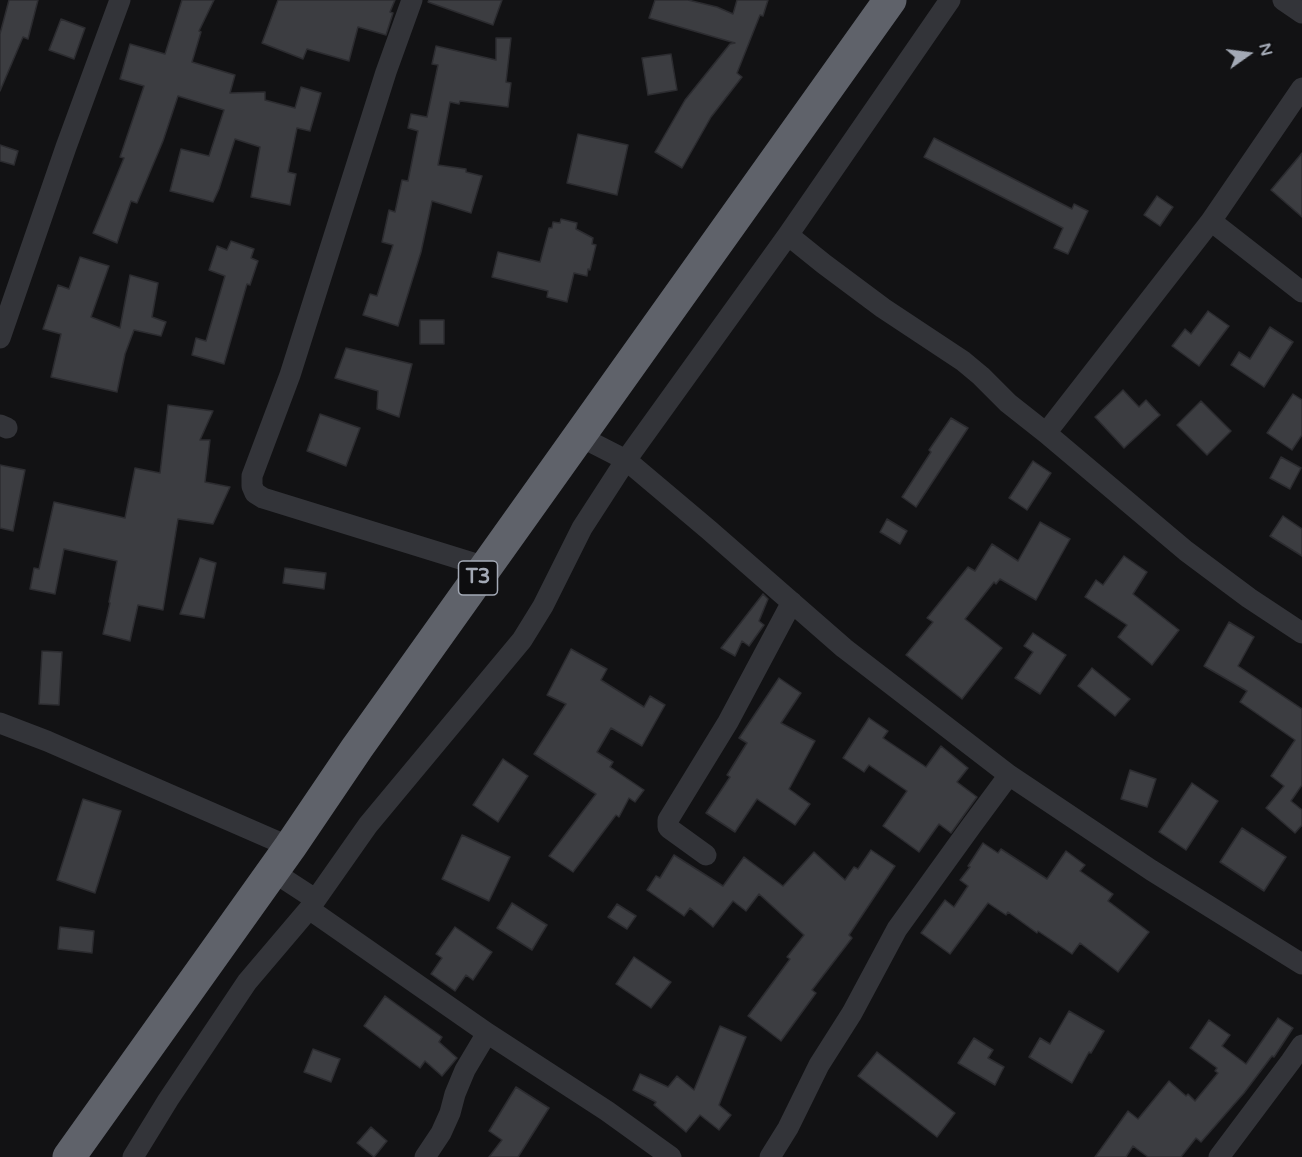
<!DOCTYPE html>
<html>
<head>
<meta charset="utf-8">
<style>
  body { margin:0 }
  #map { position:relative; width:1302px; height:1157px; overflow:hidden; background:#121214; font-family:"Varela Round",sans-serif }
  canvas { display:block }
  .north { position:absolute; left:1218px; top:24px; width:60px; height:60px; -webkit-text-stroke:4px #0d0d0f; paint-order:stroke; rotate:76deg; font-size:16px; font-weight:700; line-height:24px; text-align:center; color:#a3a9b5 }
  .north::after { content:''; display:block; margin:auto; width:21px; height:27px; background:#a3a9b5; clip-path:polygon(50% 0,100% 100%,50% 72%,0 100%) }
</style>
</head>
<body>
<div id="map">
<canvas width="1302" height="1157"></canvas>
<div class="north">N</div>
</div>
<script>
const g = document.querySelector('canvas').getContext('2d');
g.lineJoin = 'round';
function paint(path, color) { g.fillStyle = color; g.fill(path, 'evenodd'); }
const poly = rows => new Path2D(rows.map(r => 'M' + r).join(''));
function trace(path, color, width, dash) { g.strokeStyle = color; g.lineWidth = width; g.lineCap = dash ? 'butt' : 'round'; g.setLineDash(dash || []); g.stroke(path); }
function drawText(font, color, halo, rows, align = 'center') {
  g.font = font + ' "Varela Round",sans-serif'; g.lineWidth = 4.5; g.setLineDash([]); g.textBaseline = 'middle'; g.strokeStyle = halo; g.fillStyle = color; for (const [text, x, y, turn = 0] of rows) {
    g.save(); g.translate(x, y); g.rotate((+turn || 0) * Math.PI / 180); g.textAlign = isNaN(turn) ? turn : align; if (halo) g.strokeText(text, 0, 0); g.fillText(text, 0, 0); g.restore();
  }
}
const building = poly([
  [9,0,38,0,28,39,23,37,0,91,0,34,9,0],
  [182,0,214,0,199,31,201,32,192,62,235,75,230,93,265,92,265,100,295,108,301,87,321,93,310,131,297,128,288,172,296,174,290,205,251,197,260,147,235,139,219,189,213,202,170,191,181,149,209,156,224,110,178,96,163,141,137,203,131,201,117,243,93,233,124,158,120,157,144,86,120,79,130,44,165,54,182,0],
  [278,0,395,0,390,12,393,13,386,35,358,27,349,61,307,49,303,59,262,43,278,0],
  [429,0,502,0,493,25,428,2,429,0],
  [655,0,688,0,717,7,733,14,737,0,768,0,763,16,760,15,737,73,742,77,711,117,682,168,655,152,685,100,730,44,735,43,649,18,655,0],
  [61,19,85,28,74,59,49,50,61,19],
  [496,38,511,38,506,82,511,83,508,107,460,101,459,104,450,102,438,165,466,169,466,172,482,176,471,213,432,201,421,252,398,326,363,315,370,294,377,296,393,245,382,242,389,210,395,212,402,180,408,181,418,131,408,128,411,114,427,117,438,65,432,64,436,46,496,60,496,38],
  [671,54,677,90,648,95,642,58,671,54],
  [578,134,628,145,617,195,567,183,578,134],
  [934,138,1072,209,1074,204,1088,211,1068,254,1054,248,1063,228,924,157,934,138],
  [0,145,18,151,14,165,0,161,0,145],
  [1302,153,1302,217,1271,190,1302,153],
  [1157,196,1173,207,1160,226,1144,215,1157,196],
  [561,219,577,223,576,229,593,238,592,244,596,245,590,270,588,269,587,276,574,273,567,302,547,297,548,291,492,277,498,252,540,262,549,228,552,228,553,222,560,223,561,219],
  [231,241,254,249,251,258,258,261,250,285,247,284,224,364,192,355,196,338,206,341,225,276,209,270,217,246,227,250,231,241],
  [80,257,109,266,91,317,120,328,130,275,158,283,152,317,166,322,161,336,134,330,125,354,117,392,51,377,61,334,43,329,58,285,69,289,80,257],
  [1208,311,1229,326,1199,366,1172,346,1185,329,1191,334,1208,311],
  [420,320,444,320,444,344,420,344,420,320],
  [1270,327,1293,342,1264,387,1231,365,1239,352,1250,359,1270,327],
  [346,348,412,364,399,417,377,409,378,391,335,378,346,348],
  [1123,390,1139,407,1146,400,1160,415,1124,448,1095,417,1123,390],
  [1293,394,1302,400,1302,435,1292,450,1267,433,1293,394],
  [1201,401,1231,431,1207,455,1177,425,1201,401],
  [168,405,213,411,200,440,210,440,205,482,230,487,213,524,178,519,163,610,138,605,130,641,103,634,110,603,109,602,117,561,64,549,55,594,30,589,34,568,39,569,54,502,125,518,135,468,160,473,168,405],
  [320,414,360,428,346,466,307,451,320,414],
  [951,418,968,428,916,507,902,497,931,452,929,450,951,418],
  [1281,457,1301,468,1290,489,1270,478,1281,457],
  [1033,461,1051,473,1027,510,1009,498,1033,461],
  [0,465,25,470,13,531,0,528,0,465],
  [1283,516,1302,529,1302,556,1270,536,1283,516],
  [887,519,907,531,900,544,880,532,887,519],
  [1040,522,1070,539,1036,600,1000,579,996,584,994,582,965,619,1002,648,962,699,906,655,933,622,927,618,968,567,975,571,992,544,1018,561,1040,522],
  [1124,556,1147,572,1133,594,1179,630,1152,665,1118,637,1127,625,1085,597,1096,580,1103,585,1124,556],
  [200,558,216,563,204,618,180,614,200,558],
  [285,568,326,573,324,589,283,583,285,568],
  [763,594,768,599,759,621,764,625,749,646,742,641,735,656,721,648,763,594],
  [1229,622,1254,637,1238,666,1302,709,1302,785,1291,801,1302,810,1302,825,1295,833,1266,808,1284,786,1271,776,1295,740,1240,702,1247,691,1204,666,1229,622],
  [1033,633,1066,655,1040,694,1015,678,1033,652,1024,646,1033,633],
  [571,649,607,669,601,680,644,707,650,696,665,705,642,746,611,728,597,752,613,762,610,767,644,790,635,802,629,798,619,817,616,815,573,872,549,856,596,794,534,754,566,704,547,695,571,649],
  [42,651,62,652,59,705,39,704,42,651],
  [1092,668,1130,699,1115,716,1078,686,1092,668],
  [779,678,801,693,781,723,815,741,789,789,810,804,795,825,757,799,735,832,706,813,730,777,727,775,747,743,739,738,779,678],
  [869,718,888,731,883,738,926,767,941,746,968,768,957,782,977,797,951,833,939,824,919,852,883,826,907,791,869,765,864,772,843,758,869,718],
  [503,759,528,776,498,822,473,805,503,759],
  [1130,770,1156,779,1147,807,1121,799,1130,770],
  [1192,783,1218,801,1186,850,1159,832,1192,783],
  [83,799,121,811,95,893,57,880,83,799],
  [1242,828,1286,857,1264,891,1220,862,1242,828],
  [462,835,510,857,489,901,442,879,462,835],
  [983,843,998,853,1001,849,1047,879,1066,851,1085,865,1080,871,1113,894,1108,901,1149,932,1118,972,1080,943,1072,954,1038,931,1037,933,1008,912,1006,915,988,903,950,954,921,933,945,900,954,907,968,886,960,880,970,867,968,866,983,843],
  [871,850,895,866,849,935,852,938,812,990,816,993,781,1041,748,1016,790,959,787,957,804,935,759,894,746,911,733,901,713,927,690,908,684,916,647,890,656,876,660,878,674,855,723,886,744,857,783,886,814,852,845,880,854,867,858,869,871,850],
  [512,903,547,925,532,950,497,928,512,903],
  [617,904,636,916,627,929,608,917,617,904],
  [60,927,94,931,92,953,58,949,60,927],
  [455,927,492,952,473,980,466,975,455,991,431,974,442,958,436,954,455,927],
  [634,957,671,982,651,1008,616,984,634,957],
  [385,996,442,1037,439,1042,457,1058,442,1076,425,1061,420,1068,364,1026,385,996],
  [1069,1011,1104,1031,1091,1053,1089,1052,1072,1083,1029,1057,1040,1038,1050,1044,1069,1011],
  [1278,1018,1293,1028,1274,1057,1272,1056,1244,1093,1201,1142,1196,1138,1181,1157,1148,1157,1133,1146,1126,1157,1095,1157,1128,1111,1138,1119,1169,1081,1186,1096,1188,1094,1195,1101,1218,1073,1215,1071,1217,1068,1190,1048,1209,1020,1230,1035,1222,1046,1246,1064,1278,1018],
  [720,1026,746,1037,719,1105,731,1115,719,1130,700,1115,686,1132,654,1105,656,1102,633,1090,640,1074,668,1087,677,1076,694,1090,720,1026],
  [974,1038,993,1050,988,1058,1004,1067,995,1085,958,1063,974,1038],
  [313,1049,340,1059,331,1082,304,1072,313,1049],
  [877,1052,955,1113,937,1137,858,1076,877,1052],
  [516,1087,549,1108,518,1157,489,1157,502,1140,489,1131,516,1087],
  [371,1127,387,1141,374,1157,357,1143,371,1127]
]);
const street = poly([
  [412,0,386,72,290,375,252,476,252,486,255,493,263,498,486,567],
  [1283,0,1302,13],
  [1211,221,1302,292],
  [788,235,824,264,883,308,963,361,981,376,1008,403,1046,433,1186,551,1249,598,1302,633],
  [0,338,66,147,120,0],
  [0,425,7,428],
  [1046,433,1211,221,1302,88],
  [579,436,626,460,709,530,844,648,1009,775,1151,870,1302,964],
  [0,723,47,741,290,847],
  [706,855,670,829,668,827,668,820,728,722,792,602],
  [272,871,315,899],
  [309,909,487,1033,607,1111,671,1157],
  [133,1157,168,1100,247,982,309,909,368,825,522,640,543,606,582,528,626,460,788,235,950,0],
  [425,1157,441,1133,450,1113,455,1094,465,1070,487,1033],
  [770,1157,788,1128,819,1065,852,1013,897,929,972,825,1009,775],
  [1219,1157,1291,1061,1302,1045]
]);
const highway = poly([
  [69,1157,290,847,357,748,890,0]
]);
const shields = [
  [478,578,39]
];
const shieldNames = [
  ["T3",478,578]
];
paint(building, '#3c3d41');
trace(building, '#2c2c30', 1.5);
trace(street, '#333439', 21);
trace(highway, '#5f626a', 33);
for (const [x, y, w] of shields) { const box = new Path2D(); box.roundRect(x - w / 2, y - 17, w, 34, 4.5); g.fillStyle = '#0d0d0f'; g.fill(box); trace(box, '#a3a9b5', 1.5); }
drawText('bold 20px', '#a3a9b5', null, shieldNames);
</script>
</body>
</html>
